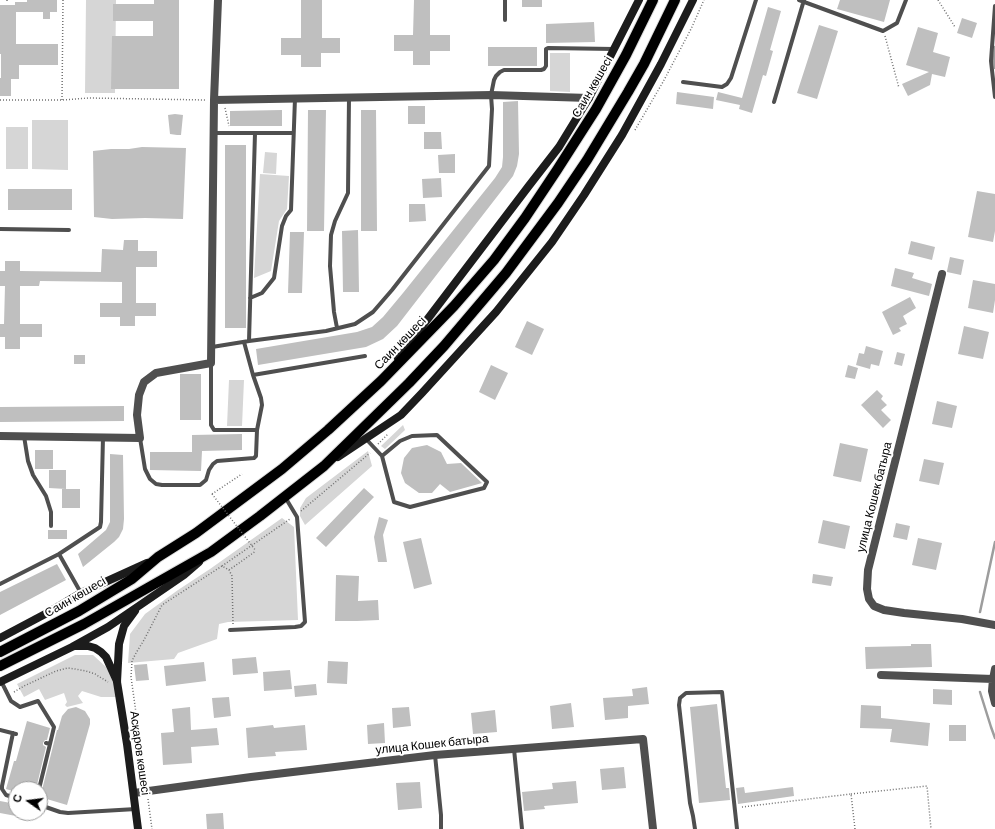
<!DOCTYPE html>
<html>
<head>
<meta charset="utf-8">
<style>
  body { margin:0 }
  #map { position:relative; width:995px; height:829px; overflow:hidden; background:#fff; font-family:Barlow,sans-serif }
  canvas { display:block }
  .north { position:absolute; left:8px; top:781px; width:40px; height:40px; box-sizing:border-box; background:#fff; border:1px solid #999; border-radius:50%; rotate:284deg; font-size:11px; font-weight:700; line-height:16px; text-align:center; color:#000 }
  .north::after { content:''; display:block; margin:auto; width:14px; height:18px; background:#000; clip-path:polygon(50% 0,100% 100%,50% 72%,0 100%) }
</style>
</head>
<body>
<div id="map">
<canvas width="995" height="829"></canvas>
<div class="north">С</div>
</div>
<script>
const g = document.querySelector('canvas').getContext('2d');
g.lineJoin = 'round';
function paint(path, color) { g.fillStyle = color; g.fill(path, 'evenodd'); }
const poly = rows => new Path2D(rows.map(r => 'M' + r).join(''));
function trace(path, color, width, dash) { g.strokeStyle = color; g.lineWidth = width; g.lineCap = dash ? 'butt' : 'round'; g.setLineDash(dash || []); g.stroke(path); }
function drawText(font, color, halo, rows, align = 'center') {
  g.font = font + ' Barlow,sans-serif'; g.lineWidth = 4; g.setLineDash([]); g.textBaseline = 'middle'; g.strokeStyle = halo; g.fillStyle = color; for (const [text, x, y, turn = 0] of rows) {
    g.save(); g.translate(x, y); g.rotate((+turn || 0) * Math.PI / 180); g.textAlign = isNaN(turn) ? turn : align; if (halo) g.strokeText(text, 0, 0); g.fillText(text, 0, 0); g.restore();
  }
}
const green = poly([
  [86,0,116,0,115,93,85,93],
  [550,53,570,53,570,92,550,91],
  [32,120,68,120,68,170,32,169],
  [6,127,28,127,28,169,6,169],
  [265,152,277,153,276,174,263,173],
  [260,174,289,176,287,209,279,221,271,271,254,278],
  [229,380,244,380,242,426,227,426],
  [403,425,405,430,385,449,381,446],
  [368,451,372,466,305,525,300,516,300,508,306,498],
  [282,518,294,527,298,620,228,622,219,624,217,639,178,653,174,659,128,663,130,634,145,614,178,590,210,569],
  [75,655,93,655,106,667,114,682,116,697,101,697,82,691,78,696,83,703,67,707,65,705,67,702,64,693,45,700,39,689,24,697,17,684]
]);
const stream = poly([
  [995,47,994,59,995,68],
  [980,612,995,542],
  [980,692,991,727,995,738]
]);
const building = poly([
  [27,0,57,0,57,12,50,12,50,19,43,19,43,12,16,12,16,44,58,44,58,65,19,65,19,79,11,79,11,96,0,96,0,78,1,78,1,54,0,54,0,5,15,5,15,2,27,2],
  [154,0,179,0,179,89,111,89,112,36,153,36,153,21,113,21,113,4,154,4],
  [301,0,322,0,322,38,340,38,340,53,321,53,321,67,301,67,301,55,281,55,281,38,301,38],
  [414,0,430,0,430,35,450,35,450,51,430,51,430,65,413,65,413,51,394,51,394,35,413,35],
  [522,0,542,0,542,7,522,7],
  [840,0,890,0,884,22,837,9],
  [768,7,781,11,770,50,773,51,766,76,763,75,752,113,739,109,740,105,716,100,718,92,742,98],
  [962,18,977,23,972,38,957,33],
  [594,22,595,42,546,43,546,24],
  [819,25,838,31,817,99,797,93],
  [918,27,938,33,933,52,950,57,945,77,932,74,930,85,908,96,902,84,929,72,906,65],
  [488,47,537,47,537,66,488,66],
  [677,92,714,97,713,109,676,104],
  [518,101,519,154,517,166,513,176,397,326,383,339,366,347,258,365,256,349,357,332,372,327,383,317,403,293,495,178,502,167,503,157,503,102],
  [408,106,425,106,425,124,408,124],
  [282,110,282,126,230,126,230,111],
  [308,110,326,110,324,231,307,231],
  [361,110,376,110,377,231,361,231],
  [175,114,183,115,181,135,177,135,170,134,168,115],
  [424,132,441,132,442,149,424,149],
  [225,145,246,145,246,328,225,328],
  [142,147,186,148,183,219,145,218,112,219,94,217,93,151,111,149,129,149],
  [455,154,455,173,439,173,438,155],
  [441,178,442,197,423,198,422,179],
  [8,189,72,189,72,210,8,210],
  [977,191,995,194,995,231,993,242,968,237],
  [409,204,425,204,426,221,409,222],
  [358,230,359,292,343,292,342,231],
  [290,232,304,232,302,293,288,293],
  [124,240,138,240,138,251,157,251,157,267,136,267,136,303,156,303,156,316,135,316,135,326,120,326,120,317,100,317,100,303,122,303,122,282,40,281,39,286,20,286,20,324,42,324,42,337,20,337,20,349,5,349,5,337,0,337,0,324,4,324,5,286,0,286,0,271,5,271,5,261,20,261,20,271,101,272,102,249,123,250],
  [911,241,935,247,932,260,908,254],
  [950,257,964,260,961,275,947,272,947,271],
  [895,268,914,273,912,278,932,284,929,296,891,286],
  [973,280,995,284,995,300,993,313,968,308],
  [910,297,916,308,903,316,907,324,899,328,901,331,893,335,882,312],
  [527,321,544,329,532,355,515,347],
  [964,326,989,332,983,359,958,354],
  [866,346,883,351,879,366,871,364,870,369,856,365,859,353,864,354],
  [897,352,905,354,902,366,894,364],
  [74,355,85,355,85,364,74,364],
  [491,365,508,373,495,400,479,392],
  [848,365,858,368,855,379,845,377],
  [180,374,201,374,201,420,180,420],
  [877,390,883,396,881,399,887,405,881,410,891,420,883,428,861,405],
  [937,401,957,406,952,428,932,424],
  [124,406,124,421,0,422,0,407],
  [242,434,242,450,202,451,201,471,150,470,150,452,192,452,192,435],
  [840,443,868,449,861,482,833,476],
  [427,445,441,452,447,464,461,463,482,483,450,492,440,484,432,493,419,493,405,483,401,473,404,458,412,448],
  [35,450,53,450,53,469,35,469],
  [110,454,123,455,124,519,123,529,119,537,114,542,83,567,78,554,106,530,110,522],
  [924,459,944,463,939,485,919,481],
  [49,470,66,470,66,489,49,488],
  [364,488,374,497,326,547,316,538],
  [62,489,80,489,80,508,62,508],
  [379,517,388,520,383,535,387,562,378,562,374,537],
  [823,520,850,526,845,549,818,543],
  [896,523,910,526,907,540,893,537],
  [48,530,67,530,67,539,48,539],
  [421,538,432,584,414,589,403,542],
  [918,538,942,543,936,570,912,565],
  [57,564,66,580,0,615,0,592],
  [813,574,833,577,831,586,812,583],
  [336,575,359,576,358,601,378,600,379,620,357,621,335,621],
  [911,644,931,644,932,667,866,669,865,647,911,646],
  [256,657,258,673,233,675,232,659],
  [328,661,348,662,347,684,327,683],
  [204,662,206,681,166,686,164,666],
  [147,664,149,680,136,681,134,665],
  [290,670,292,689,264,691,263,672],
  [316,684,317,695,295,697,294,686],
  [647,687,649,704,628,706,628,718,605,720,603,698,633,696,632,689],
  [933,689,952,690,952,705,933,704],
  [229,697,231,716,214,718,212,698],
  [571,703,574,727,552,729,550,706],
  [717,704,726,788,729,788,730,800,699,803,690,707],
  [861,705,881,706,881,718,930,723,928,746,890,742,892,729,860,728],
  [76,707,85,711,90,719,90,724,67,805,40,797,40,792,42,790,57,730,58,730,62,716,68,709],
  [190,707,191,730,217,728,219,745,191,747,192,763,163,765,161,733,174,732,172,709],
  [409,707,411,726,393,728,392,708],
  [495,710,497,732,473,734,471,713],
  [27,721,50,728,47,740,45,740,43,743,43,745,46,747,36,789,16,789,16,792,6,789,14,761,16,761],
  [384,723,385,743,368,744,367,725],
  [273,725,274,728,305,725,307,750,275,752,276,756,248,758,246,728],
  [949,725,966,725,966,741,949,741],
  [624,767,626,788,602,790,600,769],
  [576,781,578,803,544,806,545,809,524,811,522,792,553,789,552,783],
  [420,782,422,808,398,810,396,783],
  [744,787,745,793,793,787,794,796,738,804,736,788],
  [0,801,16,804,16,816,0,813],
  [223,813,224,829,207,829,206,814]
]);
const path = poly([
  [7,0,7,1],
  [938,0,955,27],
  [885,36,899,88],
  [0,100,62,100,89,98,206,100],
  [62,100,63,0],
  [225,108,229,126],
  [635,130,663,82,691,29,704,0],
  [378,444,388,434],
  [212,494,242,474],
  [301,511,370,453],
  [222,566,290,519],
  [229,570,256,551],
  [14,692,24,686,56,671,68,668,75,669,86,671,95,674,108,682],
  [146,784,131,677,132,661,136,653,144,640,162,605,222,566,229,570,232,576,233,624],
  [851,794,927,786,931,829],
  [148,799,152,829],
  [742,807,851,794,855,829]
]);
const lane = poly([
  [505,0,505,20],
  [799,0,883,31,897,23,906,0],
  [995,6,991,61,995,97],
  [683,82,722,87,727,84,731,78,756,0],
  [774,102,804,0],
  [214,133,293,133],
  [0,229,69,230],
  [250,298,262,293,274,278,282,226,286,216,291,210,295,98],
  [337,328,334,312,330,266,331,235,335,221,348,193,349,97],
  [249,341,255,133],
  [212,347,249,341,326,331,355,324,373,312,392,290,489,166,492,109,491,95,494,80,496,76,500,72,504,70,541,70,544,69,546,66,546,49,548,48,614,49],
  [211,363,211,425,214,430,257,430],
  [253,375,365,356],
  [24,436,28,461,33,475,46,496,51,512,51,526],
  [140,438,145,469,150,479,156,484,162,485,200,485,206,480,209,470,213,464,217,461,254,458,256,456,257,430,262,405,261,398,253,375,244,342],
  [366,439,382,456,394,502,410,507,484,488,487,482,437,435,412,436,400,441,382,456],
  [59,554,81,593],
  [0,584,59,554,100,527,101,522,103,437],
  [230,630,295,627,301,626,305,622,297,517,285,497],
  [1,681,11,701,20,707,38,701,54,727,50,744,46,743],
  [0,730,16,734],
  [13,733,2,786,2,789,6,795,16,798],
  [514,749,522,829],
  [435,755,441,815,441,829],
  [39,789,50,744],
  [40,805,60,812,68,813,136,809],
  [695,829,693,816,690,803,679,705,680,698,686,693,722,692,737,829]
]);
const street = poly([
  [214,100,491,95,589,98],
  [942,274,868,570,867,589,869,599,874,606,884,610,904,613,962,619,995,625],
  [0,436,140,438,137,415,139,395,144,382,156,373,211,363,214,100,218,0],
  [995,669,993,679,992,691,995,703],
  [881,675,993,679],
  [134,793,251,777,435,755,643,739,653,829]
]);
const secondary = poly([
  [398,358,528,187,559,147,589,98,639,0],
  [338,457,401,415,422,393,496,312,552,242,584,195,622,135,661,64,693,0],
  [135,611,124,626,119,644,117,682,127,744,138,829],
  [0,638,49,612,81,593,147,563],
  [75,646,88,646,95,648,101,652,106,657,117,681],
  [0,682,72,647,108,627,184,575,199,562]
]);
const primary = poly([
  [0,652,79,611,132,579,158,557,196,533,282,469,328,430,381,381,454,306,494,260,525,218,557,170,596,109,626,55,653,0],
  [0,666,84,624,211,552,260,516,324,466,409,383,444,346,506,273,558,203,587,160,628,92,644,64,675,0]
]);
const pathBridge = poly([
  [212,494,256,551]
]);
const streetNames = [
  ["Саин көшесі",592,87,-60],
  ["Саин көшесі",400,343,-46],
  ["улица Кошек батыра",874,497,-76],
  ["Саин көшесі",75,597,-30],
  ["улица Кошек батыра",432,744,-6],
  ["Асқаров көшесі",140,753,82]
];
paint(green, '#d6d6d6');
trace(stream, '#9d9d9d', 2.5);
paint(building, '#bfbfbf');
trace(primary, '#dbdbdb', 12);
trace(path, '#717171', 1.5, [1, 2]);
trace(lane, '#4f4f4f', 4);
trace(street, '#4f4f4f', 8);
trace(secondary, '#1c1c1c', 8);
trace(primary, '#000', 10);
trace(pathBridge, '#717171', 1.5, [1, 2]);
drawText('12px', '#000', '#fff', streetNames);
</script>
</body>
</html>
